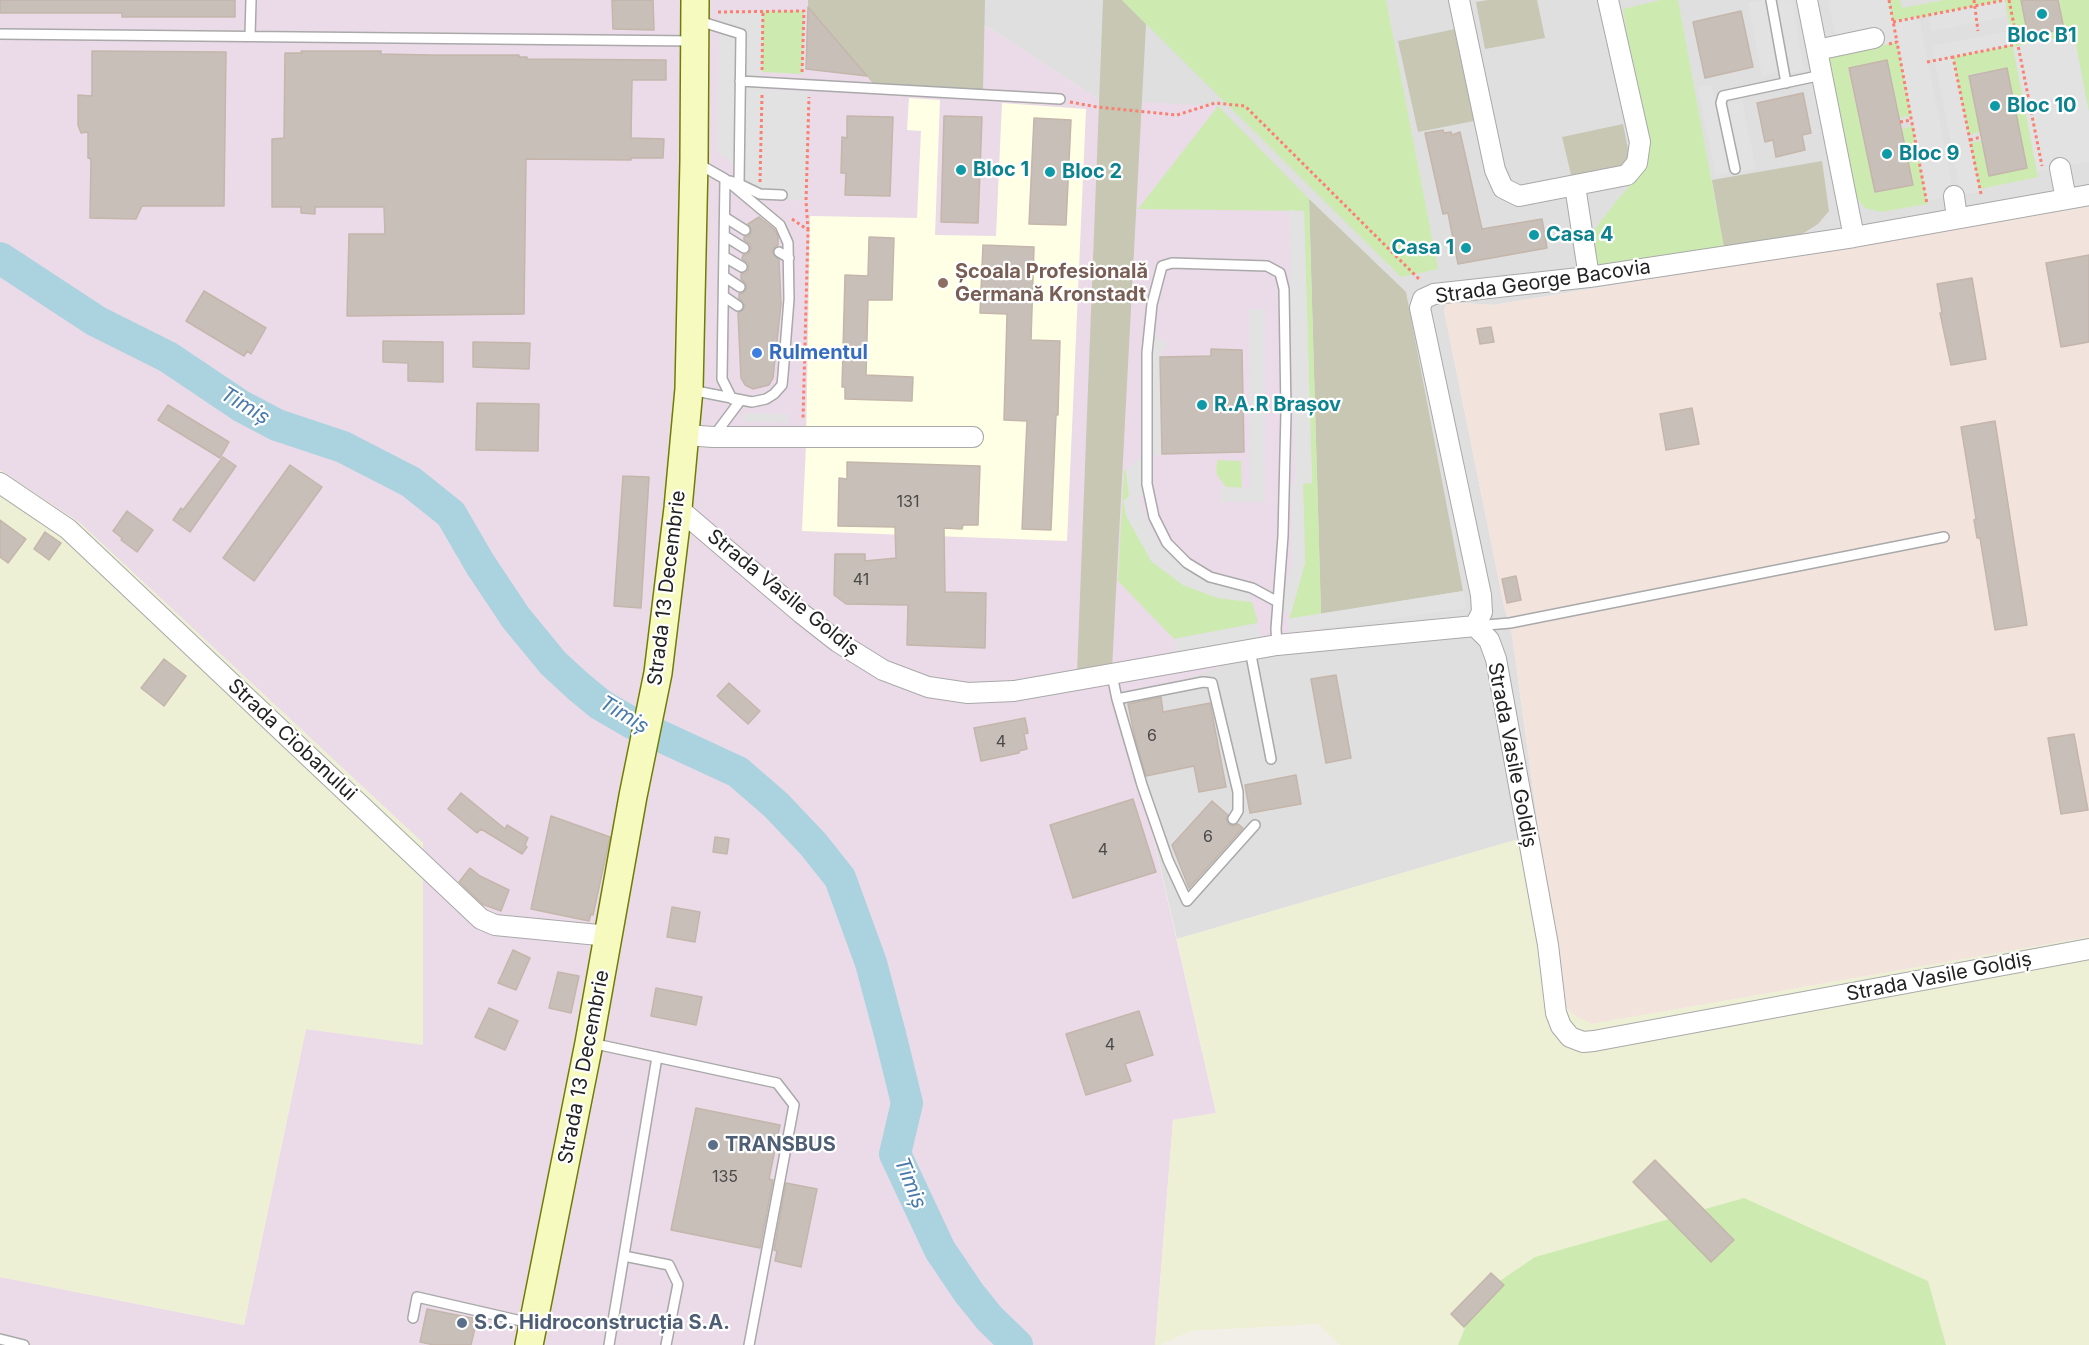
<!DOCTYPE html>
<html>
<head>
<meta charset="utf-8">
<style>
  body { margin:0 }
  canvas { display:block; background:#f2efe9 }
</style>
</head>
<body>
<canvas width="2089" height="1345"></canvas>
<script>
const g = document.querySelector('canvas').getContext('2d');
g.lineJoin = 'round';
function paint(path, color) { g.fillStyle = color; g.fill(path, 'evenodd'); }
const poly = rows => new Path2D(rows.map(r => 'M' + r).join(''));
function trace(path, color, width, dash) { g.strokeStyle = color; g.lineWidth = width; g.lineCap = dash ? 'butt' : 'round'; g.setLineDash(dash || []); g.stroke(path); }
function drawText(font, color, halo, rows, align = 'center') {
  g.font = font + ' Inter,sans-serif'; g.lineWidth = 4.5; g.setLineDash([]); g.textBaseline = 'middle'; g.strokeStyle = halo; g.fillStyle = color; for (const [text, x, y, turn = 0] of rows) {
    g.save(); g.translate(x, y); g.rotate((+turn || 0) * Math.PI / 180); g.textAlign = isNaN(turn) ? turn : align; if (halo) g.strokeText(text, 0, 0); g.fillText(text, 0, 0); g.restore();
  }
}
const residential = poly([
  [946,0,2089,0,2089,207,1493,305,1447,302,1444,310,1504,606,1512,635,1539,833,1177,939,1121,696,1321,630,1309,199,1100,100]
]);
const industrial = poly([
  [0,0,946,0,1100,100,1218,106,1309,199,1321,630,1170,685,1121,696,1216,1113,1173,1120,1155,1345,0,1345,0,1277,244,1325,306,1029,423,1044,423,843,80,523,0,470]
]);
const education = poly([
  [909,98,940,100,935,235,996,236,1002,103,1086,109,1067,541,802,531,806,445,810,216,917,218,921,131,907,130]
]);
const military = poly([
  [2089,207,2089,937,1592,1024,1577,1017,1566,1008,1539,833,1512,635,1504,606,1444,310,1447,302,1493,305]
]);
const construction = poly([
  [808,0,985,0,983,92,876,87,810,10,808,10],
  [1103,0,1122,0,1146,24,1112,668,1077,673],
  [1488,0,1537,0,1545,38,1485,49,1476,2],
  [1455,29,1474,121,1418,132,1398,41],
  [1623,124,1631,164,1573,183,1562,137],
  [1822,161,1829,211,1818,224,1802,234,1724,248,1712,180],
  [1309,199,1406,292,1463,591,1321,614]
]);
const farmland = poly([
  [0,470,80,523,423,843,423,1045,306,1029,244,1325,0,1277],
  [1539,833,1566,1008,1577,1017,1592,1024,2089,937,2089,1345,1946,1345,1928,1281,1478,1296,1458,1345,1340,1345,1318,1324,1191,1331,1160,1345,1155,1345,1173,1120,1216,1113,1177,939]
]);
const grass = poly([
  [1122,0,1386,0,1438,269,1401,277],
  [1661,0,1678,0,1724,248,1594,269,1591,234,1618,199,1639,176,1645,148,1623,9],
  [1889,0,1900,0,1902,8,1944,0,2021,0,2028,36,2064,29,2059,0,2089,0,2089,113,2074,35,2013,47,2038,177,1980,189,1970,143,1981,141,1989,176,2028,168,2007,68,1968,75,1980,132,1969,135,1953,57,2013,45,2005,1,1893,22],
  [763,11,804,11,802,74,762,72],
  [1897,42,1911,115,1900,118,1887,60,1848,68,1875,193,1913,185,1902,129,1913,126,1927,204,1881,212,1865,208,1855,196,1828,55],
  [1218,106,1309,199,1321,614,1289,619,1305,563,1303,483,1312,483,1304,211,1138,209],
  [1218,460,1241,461,1242,488,1226,487,1217,475,1216,467],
  [1124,470,1126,470,1129,497,1151,561,1183,585,1218,598,1252,602,1258,623,1174,639,1118,581],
  [1744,1198,1928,1281,1946,1345,1458,1345,1478,1296,1535,1257]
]);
const parking = poly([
  [1765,0,1780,72,1762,76,1748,3],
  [1792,0,1804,70,1791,73,1777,1],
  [1828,0,1889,0,1893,21,1919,16,1954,196,1927,201,1897,42,1876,46,1836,38],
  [2005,0,2007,16,1931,31,1928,15],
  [719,11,763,11,761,89,809,92,806,201,788,200,776,190,754,188,736,166,717,152],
  [2010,31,2013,45,1953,57,1980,191,1961,195,1932,46],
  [2074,35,2089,113,2089,162,2037,172,2013,47],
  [1712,85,1729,173,1716,176,1698,87],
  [1742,99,1756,169,1741,172,1726,103],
  [1289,210,1304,211,1312,483,1303,484,1305,563,1291,614,1281,612,1292,563,1292,484,1295,483],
  [1249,309,1265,309,1265,502,1221,502,1220,487,1250,488],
  [1151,331,1167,344,1160,356,1161,457,1149,452],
  [743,413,788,414,788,423,743,422],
  [1142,456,1145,495,1137,498,1158,542,1178,564,1216,582,1248,589,1252,602,1218,598,1183,585,1151,561,1126,516,1123,501,1129,496,1126,470],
  [1463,591,1467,608,1289,633,1286,619],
  [1258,623,1261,638,1177,654,1174,639]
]);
const river = poly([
  [0,258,96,321,168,357,241,406,277,425,343,447,411,482,451,514,480,564,516,618,553,663,579,687,601,705,632,723,738,772,776,805,813,844,840,878,871,963,890,1034,907,1103,895,1154,940,1250,969,1293,990,1319,1017,1345]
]);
const building = poly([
  [0,0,235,0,235,17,122,17,122,13,0,13,0,0],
  [612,0,653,0,654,30,613,29,612,0],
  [2021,0,2058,0,2064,29,2028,36,2021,0],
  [808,7,867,76,806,69,808,7],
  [1741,11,1753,67,1705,78,1693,22,1741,11],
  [92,51,226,52,224,206,142,206,136,219,90,218,91,159,88,158,88,132,81,133,78,125,78,95,92,96,92,51],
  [301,51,381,51,381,54,431,55,519,55,519,57,527,57,527,59,666,60,666,80,632,80,631,138,664,139,663,158,631,158,631,160,526,159,524,314,347,316,349,234,385,234,384,207,315,207,315,214,301,213,301,207,272,207,272,139,284,138,285,53,302,53,301,51],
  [1887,60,1913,185,1875,192,1849,68,1887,60],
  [2007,68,2027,168,1989,176,1969,76,2007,68],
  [1803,93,1811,133,1802,135,1805,150,1776,157,1773,140,1765,142,1757,103,1803,93],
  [847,116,893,117,890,196,845,195,846,173,841,173,842,137,847,138,847,116],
  [944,116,982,117,978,223,941,222,944,116],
  [1034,118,1071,120,1066,225,1029,224,1034,118],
  [1443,130,1444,133,1451,132,1452,135,1460,132,1482,229,1542,219,1547,248,1458,264,1448,213,1443,214,1425,133,1443,130],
  [759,217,774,229,778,236,778,245,774,248,772,252,779,260,781,304,773,378,769,385,753,389,745,385,741,378,738,313,743,310,745,306,739,298,739,294,743,293,747,288,746,284,741,279,741,274,746,273,749,268,748,263,742,259,743,255,748,254,751,249,750,244,744,240,744,237,749,236,752,231,748,224,759,217],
  [869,237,894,238,892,300,868,300,866,375,913,377,912,401,845,399,845,387,842,387,845,275,868,276,869,237],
  [983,245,1034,247,1031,340,1060,341,1058,415,1056,415,1051,530,1022,529,1027,421,1004,420,1007,314,980,313,983,245],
  [2089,255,2089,342,2061,347,2046,263,2089,255],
  [1972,278,1986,359,1951,365,1940,313,1942,313,1937,284,1972,278],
  [204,291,266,328,251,354,247,351,244,356,186,321,204,291],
  [1491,327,1494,342,1480,344,1477,329,1491,327],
  [383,341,443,342,443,382,408,381,408,363,383,362,383,341],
  [473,342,530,343,529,369,473,367,473,342],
  [1211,349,1242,350,1244,452,1162,454,1160,357,1211,356,1211,349],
  [477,403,539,404,538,451,476,450,477,403],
  [168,405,229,442,220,458,158,420,168,405],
  [1692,408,1699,444,1666,450,1660,414,1692,408],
  [1995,421,2027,625,1995,630,1980,538,1977,538,1974,520,1976,519,1961,427,1995,421],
  [223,457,236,466,190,532,173,520,181,508,183,510,223,457],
  [847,462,980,466,978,525,963,525,962,529,944,528,945,592,986,593,985,648,907,645,908,605,846,604,834,595,835,554,865,554,865,561,896,558,895,527,838,526,839,478,847,479,847,462],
  [290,465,322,487,254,581,223,558,290,465],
  [623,476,649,477,641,608,614,606,623,476],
  [127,511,153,530,137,552,121,540,122,538,113,531,127,511],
  [0,520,26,539,8,563,0,557,0,520],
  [45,532,61,543,49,560,34,549,45,532],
  [1516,576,1521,600,1507,603,1502,579,1516,576],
  [164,659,186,676,164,706,141,688,164,659],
  [1336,675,1351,758,1326,763,1311,679,1336,675],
  [729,683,760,711,748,724,717,696,729,683],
  [1161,697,1163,712,1210,703,1226,787,1199,792,1194,766,1146,776,1135,738,1128,704,1161,697],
  [1025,718,1028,733,1024,734,1027,749,1019,751,1019,753,981,761,974,728,1025,718],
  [2074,734,2088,810,2061,814,2048,738,2074,734],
  [1296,775,1301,804,1250,813,1245,785,1296,775],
  [461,793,505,829,507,825,528,838,525,845,527,847,522,854,481,829,477,833,448,809,461,793],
  [1133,799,1156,872,1073,898,1050,825,1133,799],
  [1212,801,1228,815,1226,819,1229,824,1233,826,1238,824,1243,828,1189,888,1172,845,1212,801],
  [551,816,610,837,593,915,591,914,589,921,531,909,551,816],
  [715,837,729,839,727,854,713,852,715,837],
  [470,868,480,876,509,890,501,911,482,904,459,882,470,868],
  [672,907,700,912,695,942,667,937,672,907],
  [513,950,530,958,516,990,498,983,513,950],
  [558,972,579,976,571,1013,549,1008,558,972],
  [656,988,702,997,696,1025,651,1016,656,988],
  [489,1008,518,1021,505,1050,475,1037,489,1008],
  [1139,1011,1153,1055,1125,1064,1131,1081,1086,1095,1066,1034,1139,1011],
  [696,1108,780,1125,769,1179,773,1180,760,1248,671,1230,696,1108],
  [1655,1160,1734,1240,1711,1262,1633,1182,1655,1160],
  [786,1183,817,1189,801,1267,775,1261,777,1251,774,1250,786,1183],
  [1491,1273,1504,1285,1464,1327,1451,1314,1491,1273],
  [427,1309,477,1319,471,1345,434,1345,420,1342,427,1309]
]);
const path = poly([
  [1889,0,1897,42],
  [1974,0,1978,31],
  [2009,0,2042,166],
  [718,12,804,11,802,73],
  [1893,22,2005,0],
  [1889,44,1897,42,1927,204],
  [1927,62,1953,57],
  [762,70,763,11],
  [1070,102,1097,107,1177,115,1215,103,1245,106,1421,281],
  [1900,122,1911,120],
  [1970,140,1981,137],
  [760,182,762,95],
  [1981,194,1953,57,2013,45],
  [792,219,808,230,803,420],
  [808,230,806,201,809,97]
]);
const service = poly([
  [1771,0,1786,83],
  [699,21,741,34,739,184,730,181],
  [0,34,694,41],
  [250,36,251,0],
  [740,81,1060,99],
  [1735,169,1721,103,1723,96,1822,75],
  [725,179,722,379,732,399],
  [739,184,760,194,782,195],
  [726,218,745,230],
  [725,236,744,248],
  [779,252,789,258],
  [725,257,742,267],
  [725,277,740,287],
  [725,297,738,306],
  [691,390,752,402,766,399,774,394,782,385,783,375,789,299,788,243,780,225,725,179,697,163],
  [713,437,740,401],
  [1475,626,1510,623,1944,537],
  [1277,645,1276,629,1283,536,1286,412,1284,289,1280,273,1267,266,1172,263,1162,266,1152,304,1147,353,1147,484,1154,517,1167,543,1187,563,1210,577,1252,588,1278,602],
  [1250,650,1271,759],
  [1112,675,1117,699,1142,785,1168,860,1187,901,1255,825],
  [1117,699,1203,682,1212,683,1238,792,1238,811,1233,819],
  [591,1043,777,1083,794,1105,749,1345],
  [624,1256,669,1265,678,1284,666,1345],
  [413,1318,417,1297,530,1323],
  [0,1339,24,1345],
  [609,1345,657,1057]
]);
const minor = poly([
  [1459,0,1495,170,1503,188,1519,196,1627,175,1637,163,1640,142,1608,0],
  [1807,0,1854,237],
  [1817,50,1874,38],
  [2060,168,2066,199],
  [1575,186,1589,277],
  [1954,196,1957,218],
  [686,435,713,437,973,437],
  [0,483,68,529,481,919,495,925,609,936],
  [678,508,801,613,838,642,883,670,928,687,968,693,1014,691,1277,645,1475,626],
  [1475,626,1482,612,1481,595,1420,308,1423,299,1434,294,1589,277,1854,237,2089,195],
  [1475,626,1489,640,1496,659,1548,945,1556,1013,1561,1026,1570,1037,1583,1042,1594,1041,2089,949]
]);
const secondary = poly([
  [529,1345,589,1043,633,796,658,673,678,508,689,389,694,161,695,0]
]);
const markers = [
  [2042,14,6,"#0f9aa8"],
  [1995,106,6,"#0f9aa8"],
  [1887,154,6,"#0f9aa8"],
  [961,170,6,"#0f9aa8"],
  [1050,172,6,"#0f9aa8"],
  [1534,235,6,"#0f9aa8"],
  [1466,248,6,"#0f9aa8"],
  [943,283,6,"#8d6e63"],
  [757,353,6,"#3f7fe0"],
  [1202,405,6,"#0f9aa8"],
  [713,1145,6,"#5c6f8a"],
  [462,1323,6,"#5c6f8a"]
];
const numberNames = [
  ["131",908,502],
  ["41",861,580],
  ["6",1152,736],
  ["4",1001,742],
  ["6",1208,837],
  ["4",1103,850],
  ["4",1110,1045],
  ["135",725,1177]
];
const cultureNames = [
  ["Bloc B1",2042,36,"center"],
  ["Bloc 10",2007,106],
  ["Bloc 9",1899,154],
  ["Bloc 1",973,170],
  ["Bloc 2",1062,172],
  ["Casa 4",1546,235],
  ["Casa 1",1454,248,"right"],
  ["R.A.R Brașov",1214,405]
];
const educationNames = [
  ["Școala Profesională",955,272],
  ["Germană Kronstadt",955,295]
];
const streetNames = [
  ["Strada George Bacovia",1543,282,-8],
  ["Strada 13 Decembrie",667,588,-83],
  ["Strada Vasile Goldiș",783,593,39],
  ["Strada Ciobanului",292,740,43],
  ["Strada Vasile Goldiș",1512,755,79],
  ["Strada Vasile Goldiș",1939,977,-11],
  ["Strada 13 Decembrie",584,1067,-79]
];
const shopNames = [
  ["Rulmentul",769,353]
];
const serviceNames = [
  ["TRANSBUS",725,1145],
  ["S.C. Hidroconstrucția S.A.",474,1323]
];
const waterNames = [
  ["Timiș",245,406,31],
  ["Timiș",624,715,31],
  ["Timiș",910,1183,68]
];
paint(residential, '#e0dfdf');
paint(industrial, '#ebdbe8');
paint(education, '#ffffe5');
paint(military, '#f3e3dd');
paint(construction, '#c7c7b4');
paint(farmland, '#eef0d5');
paint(grass, '#cdebb0');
paint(parking, '#e2e2e2');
trace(river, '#aad3df', 32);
paint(building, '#c7bfb8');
trace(building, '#c4b6ab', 1.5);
trace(service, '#a9a9a9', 12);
trace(minor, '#a9a9a9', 22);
trace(secondary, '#707d05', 30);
trace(path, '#fa8072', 3, [3, 3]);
trace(service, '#fff', 9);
trace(minor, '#fff', 20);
trace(secondary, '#f7fabf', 27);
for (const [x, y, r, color] of markers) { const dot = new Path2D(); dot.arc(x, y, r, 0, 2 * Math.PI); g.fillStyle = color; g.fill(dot); trace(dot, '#fff', 2); }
drawText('16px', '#4b4948', null, numberNames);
drawText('bold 20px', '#0d838f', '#fff', cultureNames, 'left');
drawText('bold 20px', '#785e54', '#fff', educationNames, 'left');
drawText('20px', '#222', '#fff', streetNames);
drawText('bold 20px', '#366cbe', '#fff', shopNames, 'left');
drawText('bold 20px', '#4e5e75', '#fff', serviceNames, 'left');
drawText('italic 21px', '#4a7aab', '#fff', waterNames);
</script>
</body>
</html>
